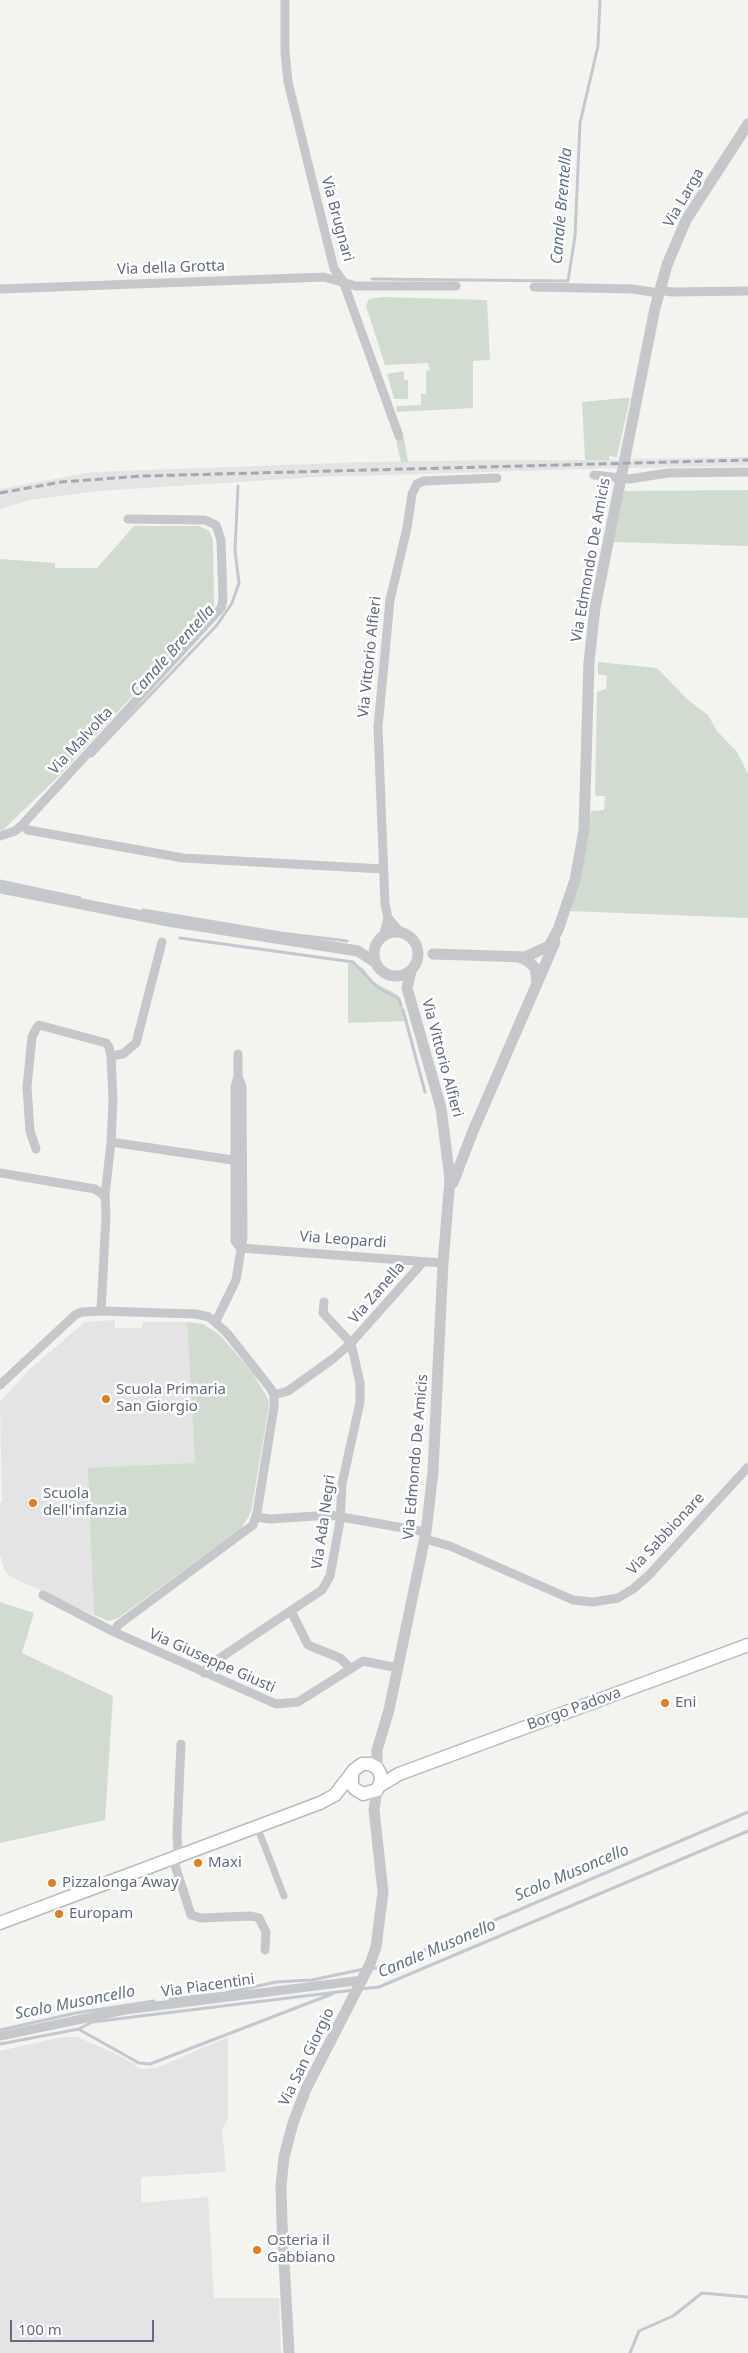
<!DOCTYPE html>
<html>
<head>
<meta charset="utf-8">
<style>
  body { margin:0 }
  #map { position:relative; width:748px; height:2353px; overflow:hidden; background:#f3f4ef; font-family:"Noto Sans",sans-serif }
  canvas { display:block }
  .scale { position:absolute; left:10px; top:2320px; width:144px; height:22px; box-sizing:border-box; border:2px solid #626b81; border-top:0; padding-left:6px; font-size:15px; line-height:18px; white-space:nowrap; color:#626b81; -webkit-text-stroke:4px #fff; paint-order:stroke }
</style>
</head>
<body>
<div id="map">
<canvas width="748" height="2353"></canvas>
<div class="scale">100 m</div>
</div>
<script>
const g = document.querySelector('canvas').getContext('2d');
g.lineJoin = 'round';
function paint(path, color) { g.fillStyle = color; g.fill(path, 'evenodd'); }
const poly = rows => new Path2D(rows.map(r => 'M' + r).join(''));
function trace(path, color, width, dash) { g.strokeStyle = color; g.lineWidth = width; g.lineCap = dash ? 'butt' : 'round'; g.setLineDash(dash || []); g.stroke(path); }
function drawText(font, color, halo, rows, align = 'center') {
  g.font = font + ' "Noto Sans",sans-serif'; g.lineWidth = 5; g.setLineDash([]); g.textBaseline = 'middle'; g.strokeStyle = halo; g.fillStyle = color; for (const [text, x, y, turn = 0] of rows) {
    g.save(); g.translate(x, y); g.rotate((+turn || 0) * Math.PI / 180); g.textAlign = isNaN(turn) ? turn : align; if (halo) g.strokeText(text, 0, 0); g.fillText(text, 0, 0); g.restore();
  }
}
const built = poly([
  [748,457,748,466,629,468,631,459],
  [502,460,619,460,617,468,317,477,98,491,30,500,0,509,0,489,93,472,366,462],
  [115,1320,115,1328,142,1328,143,1322,187,1322,195,1463,94,1615,9,1576,4,1569,0,1555,0,1503,2,1502,0,1402,30,1369,85,1322],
  [62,2037,77,2037,114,2053,134,2064,138,2068,143,2069,157,2068,228,2037,228,2119,222,2129,226,2172,141,2177,141,2203,208,2197,214,2298,279,2298,281,2353,0,2353,0,2051]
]);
const green = poly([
  [381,297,487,300,490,360,473,361,473,408,397,412,396,406,421,405,421,394,426,394,426,371,430,370,428,363,385,365,366,306,369,299],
  [404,371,404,380,408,380,408,399,394,399,387,374],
  [624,398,630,398,617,457,609,456,609,460,585,460,582,402],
  [404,438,408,462,401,462,396,441],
  [748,490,748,546,613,542,624,491],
  [134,526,199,526,209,531,213,540,214,607,58,777,3,830,0,830,0,559,55,563,55,568,97,568],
  [598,662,657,668,688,700,708,715,717,731,737,752,748,774,748,918,569,911,591,811,604,810,605,796,596,796,595,794,597,692,606,689,607,676,598,674],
  [348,963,356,964,364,969,372,981,398,995,407,1021,348,1023],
  [187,1322,203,1324,220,1335,252,1372,267,1397,269,1404,265,1430,251,1512,241,1529,118,1618,109,1621,94,1615,88,1468,195,1463],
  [0,1602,34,1613,22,1653,113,1696,105,1820,0,1843]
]);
const stream = poly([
  [372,279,568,281,575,236,580,123,598,46,600,0],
  [92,756,217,625,232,603,239,583,235,551,238,486],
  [0,881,80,898],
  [143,910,281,933,347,941],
  [180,938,353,962,377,987,399,999,401,1006],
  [403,1010,425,1092],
  [370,1969,385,1967,748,1812],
  [360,1989,379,1987,748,1831],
  [170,1999,225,1993,276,1982,312,1980,364,1969],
  [0,2030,76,2013,154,2001],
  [80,2030,139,2063,150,2064,332,1994],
  [0,2044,79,2029,92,2022,354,1990],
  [630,2353,639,2331,673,2316,702,2293,748,2297]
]);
const pedestrian = poly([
  [260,1834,284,1896]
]);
const minor = poly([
  [285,0,285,52,288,82,334,269,343,281,399,436],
  [534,287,633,289,658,293],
  [0,289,324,277,356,286,456,286],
  [659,290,672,292,748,291],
  [594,475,629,479,668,473,748,472],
  [22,825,28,830,183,858,383,869],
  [0,836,15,831,22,825,221,608,223,600,221,540,216,525,205,520,128,519],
  [388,918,400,932],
  [383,937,388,918,385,904,378,727,390,600,407,528,412,494,417,484,424,481,497,478],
  [111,1056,123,1054,136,1043,162,942],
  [238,1076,235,1087,235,1241,240,1248],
  [111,1142,239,1161],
  [36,1149,30,1131,27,1087,32,1037,36,1029,39,1025,106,1043,109,1047,111,1056,113,1100,111,1142,105,1196],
  [0,1173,95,1189,105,1196,106,1216,101,1311],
  [240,1248,443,1263],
  [216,1321,236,1280,243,1238,242,1087,238,1076,238,1054],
  [0,1385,75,1315,81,1312,101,1311,196,1314,209,1317,227,1333,271,1389,274,1395,274,1407,257,1513,253,1525,118,1625,114,1632],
  [274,1395,288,1391,334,1358,351,1343,423,1262],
  [256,1517,270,1519,330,1515,426,1532],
  [425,1539,450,1546,573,1600,593,1602,618,1598,633,1589,649,1575,748,1467],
  [43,1595,114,1632,276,1704,298,1702,363,1661,398,1668],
  [291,1611,308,1645,340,1658,350,1668],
  [204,1673,208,1666,322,1590,330,1576,340,1521,342,1484,360,1402,360,1383,351,1343,323,1313,324,1302],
  [178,1857,177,1834,181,1744],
  [173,1859,191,1915,201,1918,251,1916,259,1918,266,1932,265,1950],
  [0,2036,125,2010,363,1980]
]);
const tertiary = poly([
  [0,888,168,921,358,951,376,963],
  '374 954a22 22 0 1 1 44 0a22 22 0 1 1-44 0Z',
  [433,954,525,957,549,946,558,930,575,880,584,830,589,662,595,608,655,308,667,265,686,220,748,124],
  [521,958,528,961,535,968,537,983],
  [453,1183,473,1131,555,942],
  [377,1768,377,1750,389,1710,426,1532,433,1472,443,1263,450,1179,441,1108,407,988,411,971],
  [289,2353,282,2223,281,2186,284,2157,293,2123,306,2089,370,1964,376,1947,383,1892,374,1810,377,1790]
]);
const secondary = poly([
  [379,1786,399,1774,748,1645],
  [0,1923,320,1803,335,1795,354,1770,362,1764,370,1764,377,1768,380,1773,381,1781,377,1790,363,1794,355,1789,352,1785,352,1775]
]);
const rail = poly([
  [0,493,61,482,142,476,748,460]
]);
const markers = [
  [106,1399,5,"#e67d1d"],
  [33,1503,5,"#e67d1d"],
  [665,1703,5,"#e67d1d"],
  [198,1863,5,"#e67d1d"],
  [52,1883,5,"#e67d1d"],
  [59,1914,5,"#e67d1d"],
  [257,2250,5,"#e67d1d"]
];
const streetNames = [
  ["Via Larga",684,198,-60],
  ["Via Brugnari",337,219,75],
  ["Via della Grotta",171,268,-2],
  ["Via Edmondo De Amicis",591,560,-80],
  ["Via Vittorio Alfieri",370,657,-84],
  ["Via Malvolta",81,741,-47],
  ["Via Vittorio Alfieri",442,1058,75],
  ["Via Leopardi",343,1240,4],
  ["Via Zanella",377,1293,-49],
  ["Via Edmondo De Amicis",416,1457,-85],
  ["Via Ada Negri",324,1522,-82],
  ["Via Sabbionare",666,1534,-47],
  ["Via Giuseppe Giusti",212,1661,24],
  ["Borgo Padova",574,1709,-20],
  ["Via Piacentini",208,1986,-8],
  ["Via San Giorgio",307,2057,-64]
];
const poiNames = [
  ["Scuola Primaria",116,1390],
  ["San Giorgio",116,1407],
  ["Scuola",43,1494],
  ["dell'infanzia",43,1511],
  ["Eni",675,1703],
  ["Maxi",208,1863],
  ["Pizzalonga Away",62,1883],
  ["Europam",69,1914],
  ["Osteria il",267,2241],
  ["Gabbiano",267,2258]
];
const waterNames = [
  ["Canale Brentella",562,206,-85],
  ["Canale Brentella",173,651,-48],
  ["Scolo Musoncello",572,1873,-23],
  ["Canale Musonello",437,1949,-23],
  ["Scolo Musoncello",75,2003,-11]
];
paint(built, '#e3e4e3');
paint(green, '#d2dbd0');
trace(stream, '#c3c8cf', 3);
trace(secondary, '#b7b9bf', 15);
trace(pedestrian, '#c5c7cb', 7);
trace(minor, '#c5c7cb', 9);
trace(tertiary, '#c5c7cb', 11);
trace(secondary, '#fff', 12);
trace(rail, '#a5a8af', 3, [8, 4]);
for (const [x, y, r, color] of markers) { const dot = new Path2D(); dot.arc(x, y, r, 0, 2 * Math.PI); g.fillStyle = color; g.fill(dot); trace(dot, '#fff', 2); }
drawText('15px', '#626b81', '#fff', streetNames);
drawText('15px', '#626b81', '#fff', poiNames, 'left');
drawText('italic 16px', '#627486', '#fff', waterNames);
</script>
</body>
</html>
